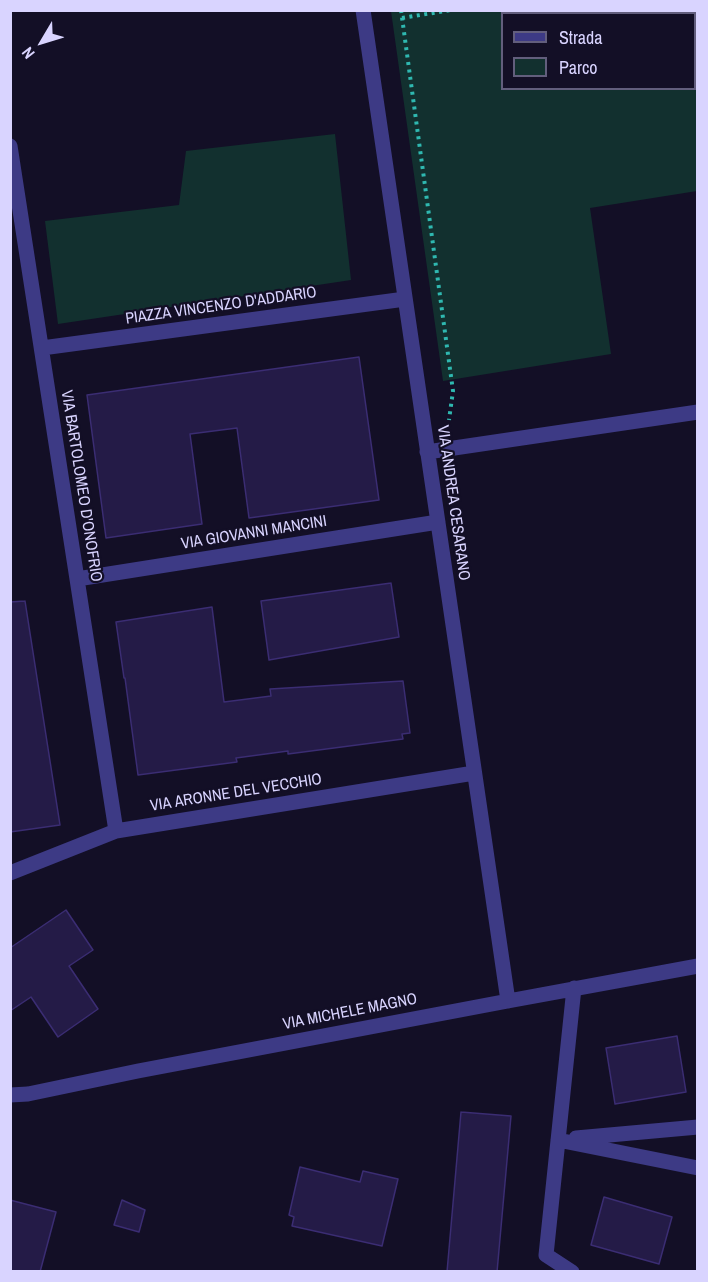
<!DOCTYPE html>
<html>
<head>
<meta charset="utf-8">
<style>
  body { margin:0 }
  #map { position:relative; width:708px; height:1282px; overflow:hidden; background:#130f26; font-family:"Archivo Narrow",sans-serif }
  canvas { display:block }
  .frame { position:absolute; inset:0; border:12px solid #d9d4ff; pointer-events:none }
  .legend { position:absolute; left:501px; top:12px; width:195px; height:78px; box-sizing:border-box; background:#130f26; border:2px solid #625e7d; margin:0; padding:8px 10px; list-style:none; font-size:18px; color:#d9d4ff }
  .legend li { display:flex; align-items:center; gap:12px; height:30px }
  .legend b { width:30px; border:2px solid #625e7d }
  .north { position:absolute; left:12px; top:12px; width:60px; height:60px; -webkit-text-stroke:4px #130f26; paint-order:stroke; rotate:232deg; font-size:16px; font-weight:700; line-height:24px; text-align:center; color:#d9d4ff }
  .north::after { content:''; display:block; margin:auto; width:21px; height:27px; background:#d9d4ff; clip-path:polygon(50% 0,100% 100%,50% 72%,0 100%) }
</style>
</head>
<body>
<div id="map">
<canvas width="708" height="1282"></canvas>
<div class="frame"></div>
<ul class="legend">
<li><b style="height:8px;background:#3d3a85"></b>Strada</li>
<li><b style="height:16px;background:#12302f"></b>Parco</li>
</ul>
<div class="north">N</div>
</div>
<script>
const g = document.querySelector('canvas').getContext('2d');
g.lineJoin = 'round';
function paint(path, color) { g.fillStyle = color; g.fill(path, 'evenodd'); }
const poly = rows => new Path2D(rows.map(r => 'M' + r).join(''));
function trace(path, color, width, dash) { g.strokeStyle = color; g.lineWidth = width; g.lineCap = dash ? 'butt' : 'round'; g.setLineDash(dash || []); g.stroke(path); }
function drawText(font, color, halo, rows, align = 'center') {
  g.font = font + ' "Archivo Narrow",sans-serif'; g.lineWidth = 4.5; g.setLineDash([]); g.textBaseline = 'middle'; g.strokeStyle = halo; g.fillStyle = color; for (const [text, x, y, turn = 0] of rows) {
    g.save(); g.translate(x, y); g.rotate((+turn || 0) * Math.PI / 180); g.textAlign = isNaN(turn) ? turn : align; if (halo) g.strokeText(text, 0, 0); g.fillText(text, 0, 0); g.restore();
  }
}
const green = poly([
  [391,11,697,11,697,191,590,208,611,354,443,381],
  [502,14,694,14,694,88,502,88],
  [335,134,351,280,58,324,45,221,179,205,186,151]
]);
const building = poly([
  [359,357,379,500,249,518,237,428,190,434,202,524,106,538,87,395,359,357],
  [391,583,399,637,269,660,261,601,391,583],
  [25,601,60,825,10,832,10,602,25,601],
  [212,607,224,702,271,696,270,689,403,681,410,733,402,734,403,739,288,754,288,751,236,758,237,762,138,775,125,678,124,678,116,622,212,607],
  [66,910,93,950,69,966,98,1009,58,1037,31,997,10,1011,10,948,66,910],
  [677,1036,686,1092,615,1104,606,1048,677,1036],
  [461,1112,511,1116,497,1272,447,1272,461,1112],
  [300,1167,360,1182,363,1171,398,1179,382,1246,292,1226,294,1217,289,1215,300,1167],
  [604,1197,672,1217,659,1264,591,1245,604,1197],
  [10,1200,56,1212,40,1272,10,1272,10,1200],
  [122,1200,145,1210,139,1232,114,1225,122,1200]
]);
const path = poly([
  [401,10,453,391,449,420],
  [402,18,451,10]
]);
const street = poly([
  [363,10,508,1001],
  [10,146,116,831],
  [42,348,405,299],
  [427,452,698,412],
  [77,579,438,522],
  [10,873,116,831,474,773],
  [10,1095,28,1094,138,1071,508,1001,698,966],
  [576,1138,698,1127],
  [558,1140,698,1168],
  [572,1272,546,1255,574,988]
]);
const streetNames = [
  ["PIAZZA VINCENZO D'ADDARIO",221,306,-8],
  ["VIA BARTOLOMEO D'ONOFRIO",81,486,81],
  ["VIA ANDREA CESARANO",453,503,82],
  ["VIA GIOVANNI MANCINI",254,533,-9],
  ["VIA ARONNE DEL VECCHIO",236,793,-9],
  ["VIA MICHELE MAGNO",350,1012,-11]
];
paint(green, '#12302f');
paint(building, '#241b47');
trace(building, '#3b2d73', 1.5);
trace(path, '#2fb8b0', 4, [3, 4.5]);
trace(street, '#3d3a85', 15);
drawText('16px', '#d9d4ff', '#130f26', streetNames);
</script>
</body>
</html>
